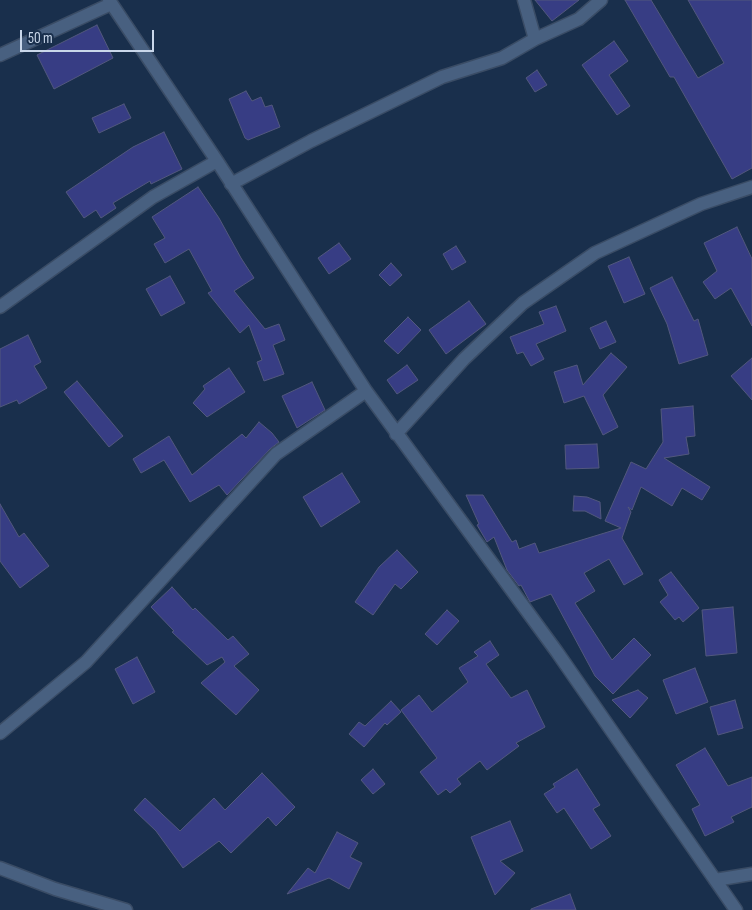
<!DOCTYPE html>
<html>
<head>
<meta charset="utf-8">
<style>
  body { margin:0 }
  #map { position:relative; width:752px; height:910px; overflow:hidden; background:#192f4c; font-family:"Sofia Sans Condensed",sans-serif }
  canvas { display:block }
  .scale { position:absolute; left:20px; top:30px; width:134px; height:22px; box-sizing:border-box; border:2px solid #c9d7ea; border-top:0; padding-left:6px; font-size:15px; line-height:18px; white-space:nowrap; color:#c9d7ea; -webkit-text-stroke:4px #192f4c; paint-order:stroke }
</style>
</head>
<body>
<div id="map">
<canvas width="752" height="910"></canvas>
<div class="scale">50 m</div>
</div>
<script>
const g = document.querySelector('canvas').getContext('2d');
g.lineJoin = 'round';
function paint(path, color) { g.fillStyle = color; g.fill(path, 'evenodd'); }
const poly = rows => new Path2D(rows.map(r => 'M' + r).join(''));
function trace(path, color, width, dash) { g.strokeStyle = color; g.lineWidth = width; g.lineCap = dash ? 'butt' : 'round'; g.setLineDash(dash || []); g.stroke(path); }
const building = poly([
  [535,0,579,0,552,21,535,0],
  [625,0,651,0,698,78,724,63,688,0,752,0,752,168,732,179,674,77,670,77,625,0],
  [97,25,113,58,54,89,37,55,97,25],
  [614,41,628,61,609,75,630,106,617,115,582,65,614,41],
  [537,70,547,85,535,92,526,78,537,70],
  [246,91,252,101,261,97,265,107,272,105,280,127,248,140,245,138,229,99,246,91],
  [124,104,131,118,99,133,92,118,124,104],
  [164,132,182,169,151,184,150,181,113,203,116,208,101,218,96,210,84,218,66,192,133,147,164,132],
  [198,187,219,218,241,258,254,278,234,291,265,329,279,324,285,340,273,345,284,374,264,381,257,362,262,360,249,325,240,333,208,293,212,291,189,249,165,263,154,244,165,238,152,217,198,187],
  [737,227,752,259,752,326,731,288,715,299,703,282,717,271,704,243,737,227],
  [339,243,351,259,329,274,318,258,339,243],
  [456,246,466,262,452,270,443,254,456,246],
  [629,257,645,294,624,303,608,266,629,257],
  [391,263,402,275,390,286,379,275,391,263],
  [170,276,185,303,161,316,146,289,170,276],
  [672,277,694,321,698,319,708,355,679,364,667,324,650,288,672,277],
  [469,301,486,324,446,354,429,330,469,301],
  [556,306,566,331,536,344,544,359,531,366,523,352,517,354,510,337,544,324,539,312,556,306],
  [408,317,421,330,398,354,384,341,408,317],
  [606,321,616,342,600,349,590,328,606,321],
  [28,335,41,362,34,366,47,388,19,404,17,400,0,407,0,349,28,335],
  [611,353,627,367,603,395,618,427,603,435,584,396,564,403,554,372,577,365,583,385,611,353],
  [752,358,752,400,731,376,752,358],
  [407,365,418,380,397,394,387,380,407,365],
  [229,368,245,392,207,417,193,403,205,389,203,386,229,368],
  [77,381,123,436,109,447,64,392,77,381],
  [312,382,325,410,297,428,282,396,312,382],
  [693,406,695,436,686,437,689,454,664,458,710,487,702,500,682,488,672,506,641,487,632,510,628,507,631,512,622,538,643,574,624,585,609,559,584,573,595,591,575,603,612,660,634,638,651,655,613,694,595,676,551,594,530,602,521,585,519,586,507,570,494,537,487,542,477,525,479,524,466,495,483,495,512,542,516,540,519,549,535,543,539,553,621,528,605,521,631,462,646,469,663,442,661,409,693,406],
  [259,422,272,433,279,442,270,449,227,495,219,485,190,502,164,460,141,473,133,459,169,436,192,475,242,434,246,438,259,422],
  [597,444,599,468,566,469,565,445,597,444],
  [342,473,360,502,321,527,303,497,342,473],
  [574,496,587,497,600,502,601,519,585,511,573,511,574,496],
  [0,504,19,537,24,533,49,566,20,588,0,561,0,504],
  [397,550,418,572,401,589,395,584,373,615,355,602,379,567,397,550],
  [671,572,699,608,683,622,679,617,675,620,660,602,668,595,659,580,671,572],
  [172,587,193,610,195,608,228,640,233,636,249,654,234,666,259,690,236,715,201,683,225,662,222,657,207,665,172,632,174,631,151,607,172,587],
  [733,607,737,653,706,656,702,610,733,607],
  [447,610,459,621,437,645,425,634,447,610],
  [490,641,499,655,486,664,511,698,527,690,545,727,516,743,519,746,487,770,480,761,457,779,461,784,450,793,446,789,438,795,420,772,437,758,401,710,419,695,432,712,468,682,459,668,478,656,474,652,490,641],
  [137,657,155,692,133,704,115,669,137,657],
  [695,668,708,702,676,714,663,680,695,668],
  [638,690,648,698,630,718,612,700,638,690],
  [735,700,743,728,718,735,710,707,735,700],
  [391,701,401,712,387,725,385,723,364,747,349,734,359,722,365,726,391,701],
  [705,748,728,786,752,777,752,807,731,817,734,822,705,836,692,809,700,805,676,765,705,748],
  [373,769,385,784,373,794,361,780,373,769],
  [577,769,600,805,593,809,611,836,591,849,564,808,557,813,544,794,555,787,553,784,577,769],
  [262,773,295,807,276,826,268,817,231,853,219,841,183,868,156,831,134,810,145,798,180,831,214,798,225,810,262,773],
  [510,821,523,851,500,861,515,873,495,895,471,837,510,821],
  [337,832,358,843,350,857,362,863,349,889,329,878,287,894,308,868,315,873,337,832],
  [570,894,576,910,531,910,531,909,570,894]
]);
const minor = poly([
  [109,0,217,161,366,391,557,652,736,910],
  [535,39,579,19,601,0],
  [0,55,111,4],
  [231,184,311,141,442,77,502,58,535,39,524,0],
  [0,307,153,197,217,161],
  [396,434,464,359,523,303,595,253,701,204,752,187],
  [0,733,86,662,276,454,366,391],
  [0,868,55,889,126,910],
  [715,880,752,874]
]);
paint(building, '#373d84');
trace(building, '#52587d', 1);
trace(minor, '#3a4c65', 15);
trace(minor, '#486080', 12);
</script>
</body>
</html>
